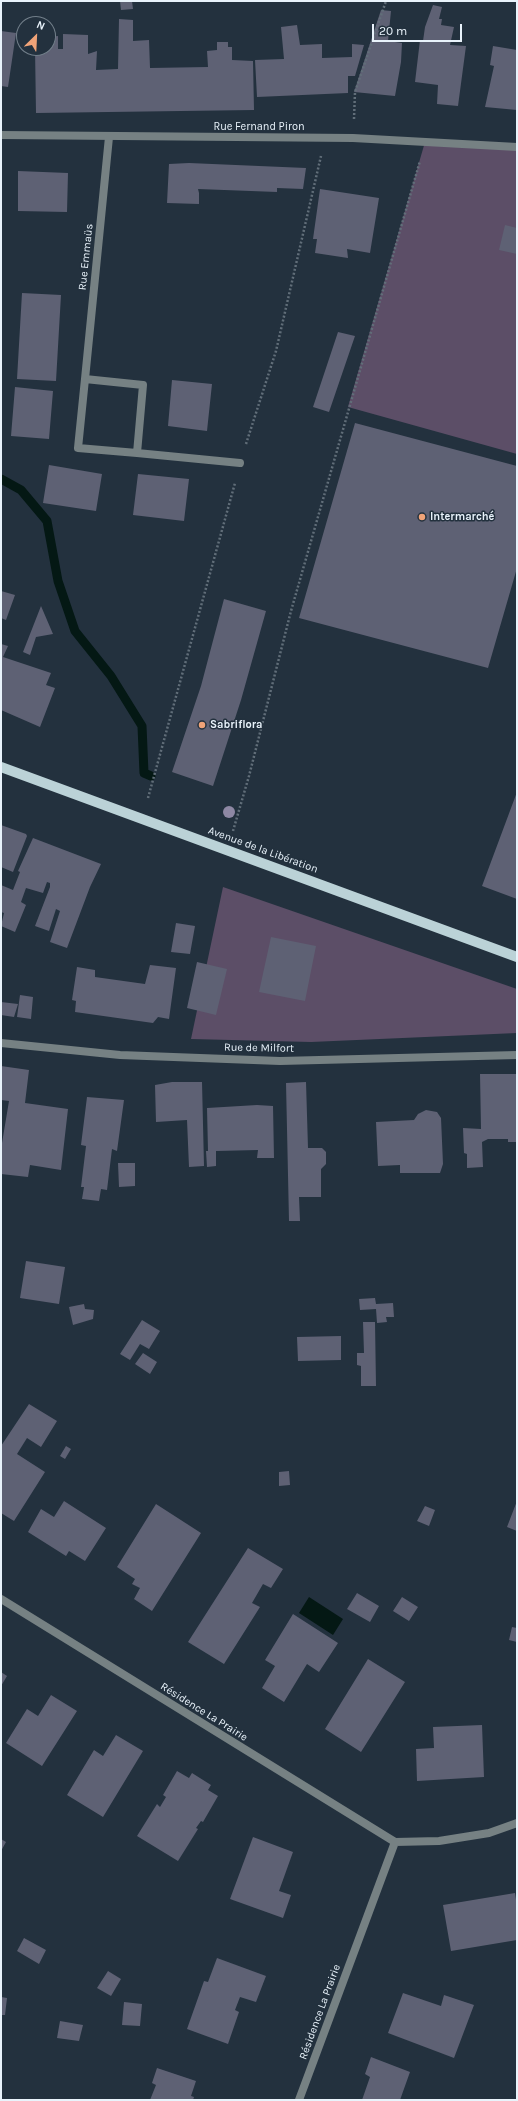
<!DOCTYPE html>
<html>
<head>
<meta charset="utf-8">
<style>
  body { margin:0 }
  #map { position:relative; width:518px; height:2101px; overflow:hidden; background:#23313e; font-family:Karla,sans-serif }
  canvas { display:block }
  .frame { position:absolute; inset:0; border:2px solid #e9f3fb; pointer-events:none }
  .north { position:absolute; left:16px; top:16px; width:40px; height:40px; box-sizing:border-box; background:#23313e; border:1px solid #727f8a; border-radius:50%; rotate:24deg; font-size:11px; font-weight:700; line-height:16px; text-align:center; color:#e9f3fb }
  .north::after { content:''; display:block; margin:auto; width:14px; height:18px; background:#f0a378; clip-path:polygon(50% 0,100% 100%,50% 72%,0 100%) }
  .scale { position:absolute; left:372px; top:24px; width:90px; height:18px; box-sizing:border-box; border:2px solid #e9f3fb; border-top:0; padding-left:5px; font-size:12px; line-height:14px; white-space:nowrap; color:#e9f3fb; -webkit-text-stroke:3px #23313e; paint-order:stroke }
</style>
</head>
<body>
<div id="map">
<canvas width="518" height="2101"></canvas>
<div class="frame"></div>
<div class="north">N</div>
<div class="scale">20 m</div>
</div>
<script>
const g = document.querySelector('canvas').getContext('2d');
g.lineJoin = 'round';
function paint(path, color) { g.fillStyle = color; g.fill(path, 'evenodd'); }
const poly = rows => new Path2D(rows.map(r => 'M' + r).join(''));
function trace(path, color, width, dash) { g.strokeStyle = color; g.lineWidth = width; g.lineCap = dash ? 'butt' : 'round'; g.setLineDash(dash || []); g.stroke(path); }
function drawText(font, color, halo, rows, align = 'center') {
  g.font = font + ' Karla,sans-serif'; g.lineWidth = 3; g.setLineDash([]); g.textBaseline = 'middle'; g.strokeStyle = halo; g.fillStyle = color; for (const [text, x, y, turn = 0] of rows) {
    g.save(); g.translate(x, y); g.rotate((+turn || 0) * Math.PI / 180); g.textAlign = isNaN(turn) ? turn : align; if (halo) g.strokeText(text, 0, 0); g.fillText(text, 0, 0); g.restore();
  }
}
const green = poly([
  [425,142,517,147,517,454,348,407],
  [223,887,517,989,517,1033,311,1042,191,1039]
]);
const water = poly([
  [309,1597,343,1619,333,1635,299,1613]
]);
const stream = poly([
  [1,479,21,490,47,521,58,581,75,631,111,676,142,726,144,773,151,776]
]);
const building = poly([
  [120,1,132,1,133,9,121,10],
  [433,5,442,7,439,19,442,19,441,25,454,27,450,45,466,46,458,106,437,104,438,85,415,82,420,40,423,41,425,27],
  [381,10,391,11,388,41,402,43,401,62,395,96,354,92],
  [119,19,133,20,133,41,149,40,150,68,208,67,207,51,217,50,217,42,228,42,228,47,232,47,232,60,253,61,254,110,36,113,35,48,48,48,48,37,58,36,58,49,63,49,63,34,88,35,88,54,97,51,96,70,118,69],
  [297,25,300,45,322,44,322,58,352,57,352,44,364,45,355,76,348,76,348,93,257,97,255,60,284,59,281,27],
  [1,31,16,33,8,87,1,86],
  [493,46,517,50,517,110,485,107,494,66,490,65],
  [189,163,306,168,303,189,277,188,277,192,198,189,199,193,199,204,167,203,169,164],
  [18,171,68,173,67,212,18,211],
  [320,189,379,198,370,253,347,249,348,258,315,253,317,239,313,239],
  [505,225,517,228,517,254,499,250],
  [22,293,61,295,56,381,17,379],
  [338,332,355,336,329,412,313,407],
  [172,380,212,384,207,431,168,426],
  [15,387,53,391,49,439,11,436],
  [355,423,517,466,517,568,488,668,299,618],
  [49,465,102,474,96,511,43,503],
  [138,474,189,479,184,521,133,515],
  [1,591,15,595,6,620,1,618],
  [224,599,266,611,241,700,213,786,172,772,201,686],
  [41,606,53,634,36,637,30,655,23,652],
  [1,644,8,646,3,657,51,673,46,685,55,688,40,727,1,710],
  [517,792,517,899,482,886],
  [1,825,26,834,27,836,13,872,1,867],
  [33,838,101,864,90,887,67,948,50,942,60,911,56,909,49,931,35,926,50,887,50,883,47,882,43,893,26,888,21,902,26,905,15,932,1,926,4,913,1,912,1,885,13,890,20,872,18,871],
  [176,923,195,926,190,954,171,952],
  [271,937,316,946,305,1001,259,992],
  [197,962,227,969,216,1015,187,1008],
  [150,965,176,968,169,1019,158,1017,153,1023,75,1012,76,1001,72,1000,77,967,95,970,95,977,145,984],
  [20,995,33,997,31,1019,17,1017],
  [1,1002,18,1004,14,1017,1,1015],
  [1,1066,29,1070,25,1103,68,1109,61,1170,30,1165,28,1177,1,1174,1,1149,9,1101,1,1100],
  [480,1074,517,1074,517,1142,508,1142,508,1139,488,1139,482,1142,483,1167,467,1168,467,1154,464,1153,463,1128,481,1129],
  [172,1082,202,1082,204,1166,189,1167,187,1120,156,1122,155,1085],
  [306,1082,308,1148,322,1148,326,1152,326,1164,321,1169,321,1197,299,1197,300,1221,289,1221,286,1083],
  [87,1097,124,1100,117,1151,112,1149,107,1190,101,1189,99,1201,82,1199,84,1187,81,1187,86,1146,81,1145],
  [257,1105,273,1106,274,1158,257,1158,258,1150,216,1151,216,1166,207,1167,206,1151,208,1151,207,1108],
  [426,1110,437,1112,441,1118,443,1164,440,1173,400,1173,400,1165,378,1166,376,1122,414,1120,418,1114],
  [118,1163,135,1163,135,1186,119,1187],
  [26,1261,65,1267,59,1304,20,1298],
  [375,1298,376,1304,393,1303,394,1317,386,1317,387,1322,377,1323,376,1309,360,1310,359,1299],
  [84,1304,85,1309,94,1310,93,1319,73,1325,69,1307],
  [142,1320,160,1331,149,1349,140,1344,130,1360,120,1354],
  [363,1322,375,1322,376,1386,361,1386,361,1366,357,1365,357,1353,364,1353],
  [341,1336,341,1360,298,1361,297,1337],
  [143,1353,157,1362,150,1374,135,1364],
  [29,1404,57,1421,41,1447,27,1438,17,1454,45,1472,14,1521,1,1513,1,1446],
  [66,1446,71,1449,65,1459,60,1456],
  [289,1471,290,1485,279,1486,279,1472],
  [64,1501,106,1528,85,1561,69,1551,66,1556,28,1532,41,1509,54,1517],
  [517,1501,517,1531,507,1527],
  [156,1504,201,1533,152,1611,134,1599,140,1588,132,1584,135,1579,117,1567],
  [425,1506,435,1510,429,1526,417,1521],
  [248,1548,283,1569,271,1588,263,1584,252,1603,260,1607,224,1664,188,1642],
  [357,1593,379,1606,370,1622,347,1609],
  [402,1597,418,1607,409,1621,393,1611],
  [293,1614,338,1643,319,1672,307,1664,284,1702,262,1688,275,1666,265,1660],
  [512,1627,517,1628,517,1642,509,1640],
  [368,1659,405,1682,361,1752,325,1729],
  [1,1672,7,1676,1,1686],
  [51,1695,77,1711,42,1766,6,1743,27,1709,38,1716],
  [482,1725,484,1777,417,1781,416,1749,434,1748,433,1727],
  [116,1735,143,1751,103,1817,67,1795,94,1750,103,1756],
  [177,1771,189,1778,192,1773,211,1785,208,1790,218,1796,203,1822,201,1821,196,1828,198,1829,178,1861,137,1836,157,1804,160,1807,166,1797,163,1795],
  [253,1837,293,1852,279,1891,291,1895,283,1918,230,1899],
  [1,1839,6,1842,1,1851],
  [515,1893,517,1906,517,1940,451,1951,443,1905],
  [24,1938,46,1950,39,1964,17,1951],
  [217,1958,266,1976,256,2002,240,1997,235,2010,239,2012,228,2044,187,2029,204,1981,208,1982],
  [108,1971,121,1979,111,1996,97,1988],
  [403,1993,441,2006,444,1995,474,2005,454,2058,388,2033],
  [1,1997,7,1998,5,2015,1,2015],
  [124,2002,142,2004,140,2026,122,2025],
  [60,2021,83,2025,79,2041,57,2038],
  [371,2057,410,2072,400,2100,362,2100,370,2077,365,2074],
  [157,2068,196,2081,191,2096,194,2097,193,2100,150,2100,156,2085,152,2083]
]);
const path = poly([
  [354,119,355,92,386,1],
  [246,444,276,351,321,156],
  [148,798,235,483],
  [233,831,249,776,291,611,420,161]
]);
const minor = poly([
  [85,379,143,385,137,453,78,448,85,379,109,137],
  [137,453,240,463],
  [1,1043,120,1055,280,1061,517,1055],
  [1,1599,395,1842,439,1841,489,1833,517,1823],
  [299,2100,395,1842]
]);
const tertiary = poly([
  [1,135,353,138,517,147]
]);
const primary = poly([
  [1,767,517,957]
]);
const trees = [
  [229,812]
];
const markers = [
  [422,517,4,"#f0a378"],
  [202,725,4,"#f0a378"]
];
const streetNames = [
  ["Rue Fernand Piron",259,127],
  ["Rue Emmaüs",86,257,-84],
  ["Avenue de la Libération",263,850,20],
  ["Rue de Milfort",259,1048,1],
  ["Résidence La Prairie",204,1712,32],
  ["Résidence La Prairie",320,2012,-70]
];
const poiNames = [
  ["Intermarché",430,517],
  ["Sabriflora",210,725]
];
paint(green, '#5c4e67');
paint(water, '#041814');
trace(stream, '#041814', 9);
paint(building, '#5e6174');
trace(path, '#616e79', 2.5, [2, 2]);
trace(minor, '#768183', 8);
trace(tertiary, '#768183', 8);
trace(primary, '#bbd2d7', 10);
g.fillStyle = '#8e88a4';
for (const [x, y] of trees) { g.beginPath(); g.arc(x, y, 6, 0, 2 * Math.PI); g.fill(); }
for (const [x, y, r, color] of markers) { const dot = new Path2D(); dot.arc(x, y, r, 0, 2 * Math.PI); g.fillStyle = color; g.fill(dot); trace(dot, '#23313e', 1.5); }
drawText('11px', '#e9f3fb', '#23313e', streetNames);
drawText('bold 11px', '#e9f3fb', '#23313e', poiNames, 'left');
</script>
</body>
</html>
